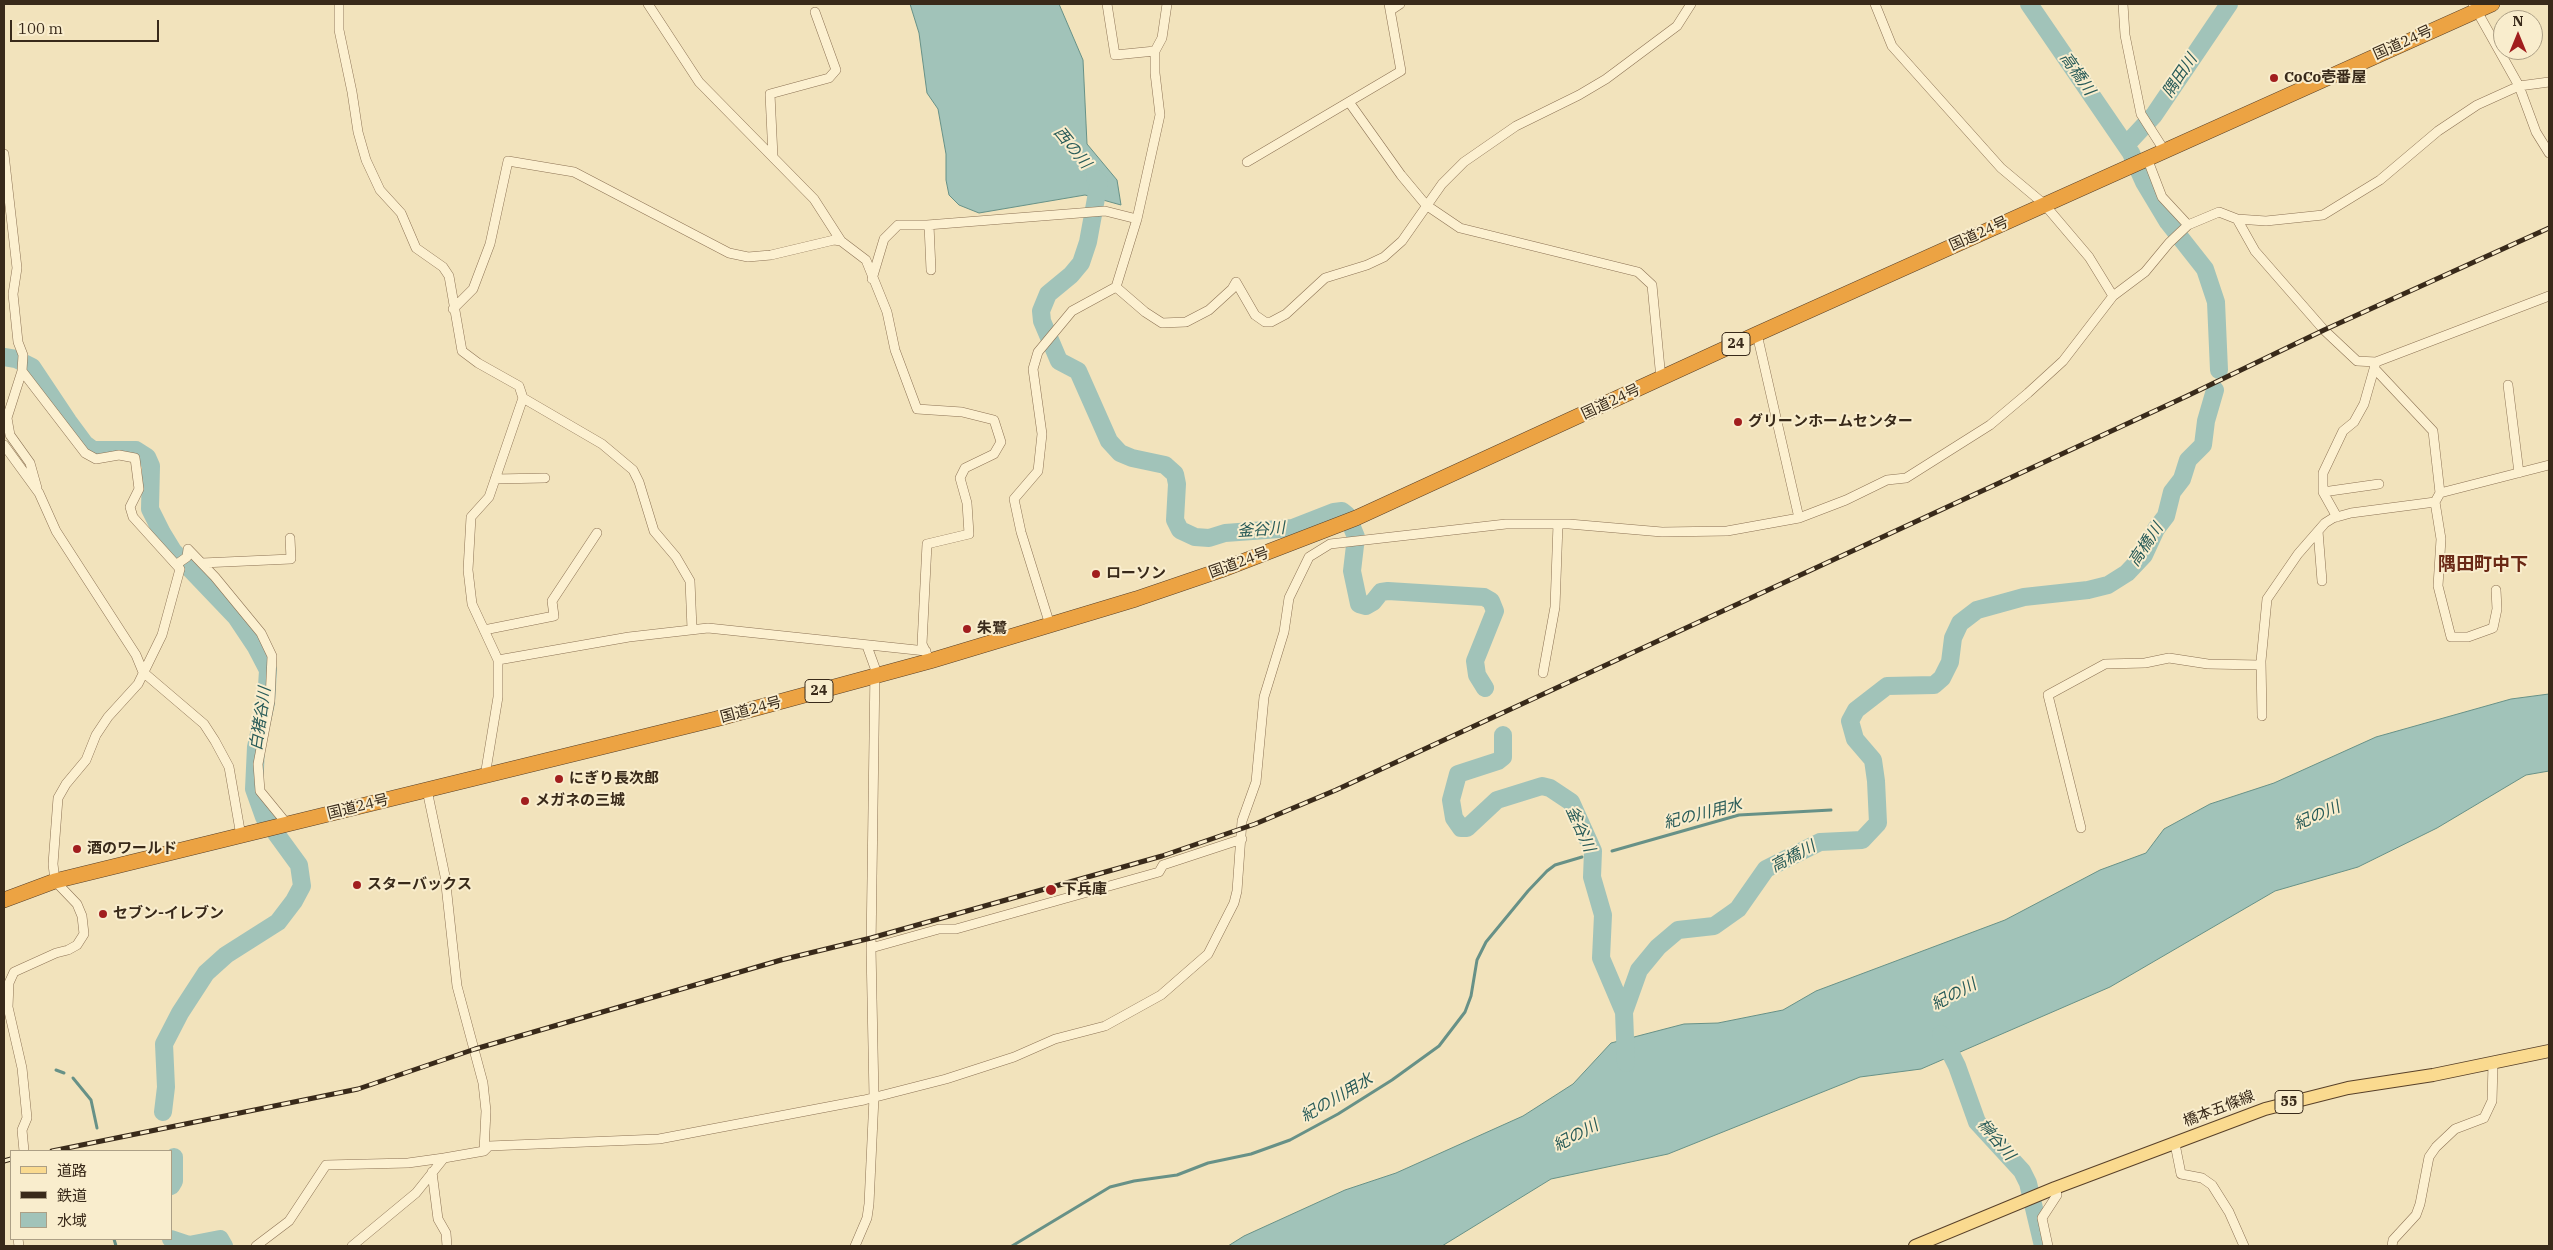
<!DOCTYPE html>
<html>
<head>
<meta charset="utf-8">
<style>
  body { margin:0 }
  #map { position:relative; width:2553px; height:1250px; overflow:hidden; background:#f2e3bc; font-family:"IBM Plex Serif","Noto Sans JP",serif }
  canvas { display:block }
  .frame { position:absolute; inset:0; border:5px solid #392a1a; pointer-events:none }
  .legend { position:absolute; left:10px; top:1150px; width:162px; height:90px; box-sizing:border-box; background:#f9edcd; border:1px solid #ac9f85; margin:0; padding:6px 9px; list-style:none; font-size:15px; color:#392a1a }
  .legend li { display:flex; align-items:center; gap:10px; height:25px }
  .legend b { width:25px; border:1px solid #ac9f85 }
  .north { position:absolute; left:2493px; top:10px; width:50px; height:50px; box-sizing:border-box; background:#f9edcd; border:1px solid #ac9f85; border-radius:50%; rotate:0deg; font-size:14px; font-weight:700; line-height:20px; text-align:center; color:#392a1a }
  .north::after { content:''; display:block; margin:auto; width:18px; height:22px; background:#a11e1e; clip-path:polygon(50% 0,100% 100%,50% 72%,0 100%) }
  .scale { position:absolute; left:10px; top:20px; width:149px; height:22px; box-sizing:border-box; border:2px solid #392a1a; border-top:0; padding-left:6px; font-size:15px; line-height:18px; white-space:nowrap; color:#392a1a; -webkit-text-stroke:4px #f9edcd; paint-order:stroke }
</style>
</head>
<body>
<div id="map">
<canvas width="2553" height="1250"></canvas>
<div class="frame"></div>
<ul class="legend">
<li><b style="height:6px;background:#fada8f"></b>道路</li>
<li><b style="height:6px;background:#392a1a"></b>鉄道</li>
<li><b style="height:14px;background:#a1c3b9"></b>水域</li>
</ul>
<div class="north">N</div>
<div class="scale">100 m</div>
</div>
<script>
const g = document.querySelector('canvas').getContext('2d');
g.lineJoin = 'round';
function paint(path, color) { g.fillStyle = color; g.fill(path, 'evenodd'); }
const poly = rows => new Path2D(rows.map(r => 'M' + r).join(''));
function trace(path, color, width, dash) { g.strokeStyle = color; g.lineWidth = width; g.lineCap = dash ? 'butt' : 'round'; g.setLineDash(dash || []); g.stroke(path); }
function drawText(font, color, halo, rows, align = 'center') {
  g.font = font + ' "IBM Plex Serif","Noto Sans JP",serif'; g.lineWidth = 4; g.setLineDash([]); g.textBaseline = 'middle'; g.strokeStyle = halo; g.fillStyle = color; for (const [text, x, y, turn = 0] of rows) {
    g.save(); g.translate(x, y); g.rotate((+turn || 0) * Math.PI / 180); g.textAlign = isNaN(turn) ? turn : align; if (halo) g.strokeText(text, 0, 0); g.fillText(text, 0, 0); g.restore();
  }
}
const water = poly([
  [910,4,1059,4,1083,60,1087,144,1117,180,1121,205,1085,195,979,213,959,205,949,195,946,180,946,154,938,109,927,93,919,33,910,4],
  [2549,694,2549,771,2526,775,2437,828,2358,867,2275,891,2110,987,1921,1069,1860,1077,1668,1154,1551,1179,1442,1246,1228,1246,1244,1236,1345,1190,1396,1173,1523,1116,1573,1084,1611,1043,1684,1024,1718,1023,1783,1010,1816,991,2005,920,2100,870,2146,853,2164,829,2210,804,2274,783,2376,737,2511,699,2549,694]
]);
const stream = poly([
  [1612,851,1739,815,1831,810],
  [56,1070,64,1073],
  [73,1078,91,1100,97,1128],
  [114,1239,116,1246],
  [1012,1246,1110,1187,1134,1181,1177,1175,1208,1163,1251,1154,1290,1140,1338,1114,1392,1080,1439,1046,1465,1012,1471,996,1477,960,1486,942,1528,891,1547,871,1555,865,1582,857]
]);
const river = poly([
  [2029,4,2131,153,2144,182,2168,222,2205,269,2216,302,2219,370],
  [2126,145,2154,115,2229,4],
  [1095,178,1099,182,1088,242,1081,263,1071,275,1048,294,1041,311,1042,321,1059,361,1078,371,1109,441,1120,453,1132,458,1165,465,1175,474,1177,484,1175,520,1180,530,1195,537,1209,538,1225,533,1293,528,1334,512,1342,511,1347,515,1356,537,1352,571,1359,604,1366,606,1373,602,1381,592,1388,591,1484,597,1491,601,1495,611,1475,661,1477,675,1485,688],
  [4,357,16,359,32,367,68,421,85,444,93,450,136,450,147,457,151,466,150,509,162,533,173,551,236,617,256,647,268,670,266,703,256,747,254,789,264,817,299,865,302,886,294,901,278,922,226,955,206,973,180,1013,164,1044,166,1087,163,1112],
  [1503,735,1503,757,1498,761,1458,774,1451,800,1454,818,1461,828,1467,828,1497,800,1542,786,1550,788,1571,802,1593,851,1592,877,1603,915,1601,958,1624,1012],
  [1941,1034,1957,1066,1977,1122,2022,1171,2028,1183,2043,1246],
  [1626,1063,1624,1012,1639,970,1658,947,1678,930,1714,926,1738,909,1766,869,1820,842,1862,840,1878,823,1876,781,1873,760,1855,739,1850,721,1856,710,1887,686,1934,685,1942,678,1950,662,1953,638,1960,623,1977,610,2024,597,2088,590,2108,585,2127,573,2144,555,2156,529,2166,516,2172,492,2182,479,2188,460,2203,445,2206,421,2215,390],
  [171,1186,174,1181,174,1157],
  [171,1239,189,1245,220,1239,224,1246]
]);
const street = poly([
  [339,4,339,30,352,92,358,132,366,160,380,190,401,213,416,248,443,267,449,276,462,351,478,363,519,386,523,398,489,497,471,517,468,570,472,604,498,660,498,697,485,776],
  [648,4,699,82,814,199,841,241,866,260,887,312,895,350,917,409,962,412,994,420,1001,442,994,454,965,468,960,478,967,503,969,534,927,544,922,644,930,661],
  [1107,4,1115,55,1155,51],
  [1875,4,1892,46,2001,168,2044,204,2089,257,2113,296],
  [2123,4,2125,35,2141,114,2164,150],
  [2473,4,2519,86,2536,132,2549,153],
  [1391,10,1400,4],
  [1349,102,1401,175,1426,205,1460,228,1638,272,1652,285,1661,379],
  [4,154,17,268,13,294,18,342,23,355,22,371,7,418,10,435,30,463,37,488],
  [773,157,770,94,829,78,836,70,815,12],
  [2147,158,2162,197,2188,225],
  [1247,162,1401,71,1389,4],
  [2237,219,2255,251,2324,330,2357,361,2376,362,2549,296],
  [929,225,931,270],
  [872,279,884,239,898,225,927,225,1105,211,1137,219],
  [1116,287,1145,312,1162,323,1186,322,1209,310,1232,289,1236,282,1255,315,1265,322,1271,322,1286,314,1325,278,1367,265,1384,257,1402,241,1442,184,1464,162,1516,126,1579,95,1606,79,1677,26,1691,4],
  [453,309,473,289,490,244,508,161,574,172,729,253,748,257,771,255,834,240,841,241],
  [1757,334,1799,518],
  [2374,368,2433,431,2440,493],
  [22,371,85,453,96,459,119,455,135,458,139,489,130,507,133,517,180,569,162,635,138,684,108,717,96,735,86,760,66,784,58,798,53,864,55,881,77,904,82,916,84,934,77,945,68,950,56,953,14,972,9,983,8,1007,22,1068,27,1118,22,1130,24,1151],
  [2508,385,2519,473],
  [523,398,602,444,633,470,639,482,654,531,676,557,690,581,692,629],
  [4,445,39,493,56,531,136,655,143,672,204,724,215,741,229,767,241,836],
  [495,479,545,478],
  [2323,492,2379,484],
  [2435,502,2441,539,2438,586,2451,637,2468,637,2493,628,2497,609,2496,590],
  [2337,517,2323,492,2323,473,2343,431,2354,422,2364,404,2376,362],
  [2318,531,2322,581],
  [188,549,215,577,261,633,272,656,270,701,258,764,260,791,287,824],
  [202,563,291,559,290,538],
  [177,564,187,557,188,549],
  [1050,625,1021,532,1014,499,1038,471,1042,434,1033,369,1038,352,1072,311,1116,287,1137,219,1160,115,1155,73,1155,51,1162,38,1167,4],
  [484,630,554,616,552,601,597,533],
  [498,660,629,637,708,628,926,651],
  [1543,673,1555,607,1558,524],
  [2262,716,2261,661,2267,599,2298,554,2325,523,2333,518,2351,513,2435,502,2440,493,2549,465],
  [427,790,445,876,457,986,483,1083,486,1111,484,1151],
  [2081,828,2048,695,2105,664,2145,663,2169,658,2208,664,2260,665],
  [871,948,939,929,956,929,1159,872,1163,865,1242,839],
  [2175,1144,2181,1174,2202,1178,2212,1185,2229,1212,2244,1246],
  [432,1172,438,1219,446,1233,447,1246],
  [18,1239,19,1246],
  [256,1246,289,1221,326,1165,408,1163,444,1158],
  [352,1246,416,1193,444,1158,484,1151,489,1146,659,1139,864,1100,946,1079,1014,1057,1055,1039,1105,1026,1161,995,1208,954,1234,903,1237,891,1242,821,1256,782,1264,697,1284,632,1289,598,1309,557,1330,544,1506,524,1569,524,1662,532,1727,531,1799,518,1846,500,1887,480,1906,478,1990,425,2028,393,2063,361,2113,296,2145,272,2169,243,2188,225,2219,212,2237,219,2266,221,2323,215,2380,180,2438,131,2477,105,2519,86,2549,82],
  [855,1246,867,1218,869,1204,874,1097,871,948,875,668,867,646],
  [2048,1246,2042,1218,2057,1195,2055,1188],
  [2392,1246,2393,1240,2416,1215,2420,1204,2429,1157,2436,1147,2455,1129,2484,1118,2492,1101,2493,1064]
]);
const primary = poly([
  [1915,1246,2055,1188,2265,1109,2348,1088,2433,1075,2549,1051]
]);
const highway = poly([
  [4,900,55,881,716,719,930,661,1136,599,1221,570,1356,518,1757,334,2492,4]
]);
const rail = poly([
  [52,1151,358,1089,475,1049,781,960,871,938,1162,856,1255,824,1336,790,2187,396,2324,330,2549,228],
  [4,1161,11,1159]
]);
const markers = [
  [2274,78,5,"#a11e1e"],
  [1738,422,5,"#a11e1e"],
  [1096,574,5,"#a11e1e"],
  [967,629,5,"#a11e1e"],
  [559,779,5,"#a11e1e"],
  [525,801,5,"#a11e1e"],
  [77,849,5,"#a11e1e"],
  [357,885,5,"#a11e1e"],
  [1051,890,6,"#a11e1e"],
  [103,914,5,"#a11e1e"]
];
const shields = [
  [1736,344,28],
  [819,691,28],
  [2289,1102,28]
];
const shieldNames = [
  ["24",1736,344],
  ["24",819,691],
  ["55",2289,1102]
];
const streetNames = [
  ["国道24号",2403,43,-24],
  ["国道24号",1979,234,-24],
  ["国道24号",1611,402,-25],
  ["国道24号",1239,563,-20],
  ["国道24号",751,710,-15],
  ["国道24号",358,807,-14],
  ["橋本五條線",2219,1109,-21]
];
const poiNames = [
  ["CoCo壱番屋",2284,78],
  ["グリーンホームセンター",1748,422],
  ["ローソン",1106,574],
  ["朱鷺",977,629],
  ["にぎり長次郎",569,779],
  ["メガネの三城",535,801],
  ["酒のワールド",87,849],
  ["スターバックス",367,885],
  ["下兵庫",1062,890],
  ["セブン-イレブン",113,914]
];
const waterNames = [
  ["高橋川",2077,74,55],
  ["隅田川",2180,76,-56],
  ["西の川",1072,148,51],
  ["釜谷川",1261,530,-4],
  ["高橋川",2146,545,-56],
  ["白猪谷川",261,719,-82],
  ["紀の川用水",1703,814,-14],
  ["紀の川",2317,816,-23],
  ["釜谷川",1580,829,66],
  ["高橋川",1793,857,-28],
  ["紀の川",1954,995,-28],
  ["紀の川用水",1337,1098,-30],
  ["紀の川",1576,1136,-28],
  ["榊谷川",1996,1140,50]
];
const quarterNames = [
  ["隅田町中下",2483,565]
];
paint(water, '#a1c3b9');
trace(water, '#679187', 1);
trace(stream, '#679187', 3);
trace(river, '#a1c3b9', 18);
trace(street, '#8c7254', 10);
trace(primary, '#584029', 14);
trace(highway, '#584029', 16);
trace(street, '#fcf0d0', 9);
trace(primary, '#fada8f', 12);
trace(highway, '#eca343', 15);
trace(rail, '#392a1a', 5);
trace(rail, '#f9edcd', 3, [9]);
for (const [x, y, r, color] of markers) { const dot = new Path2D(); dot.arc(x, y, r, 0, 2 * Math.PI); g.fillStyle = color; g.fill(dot); trace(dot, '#f9edcd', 2); }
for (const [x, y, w] of shields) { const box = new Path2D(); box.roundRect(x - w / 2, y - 11.5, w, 23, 4); g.fillStyle = '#f9edcd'; g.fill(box); trace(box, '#392a1a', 1); }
drawText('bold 14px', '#392a1a', null, shieldNames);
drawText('15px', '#392a1a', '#f9edcd', streetNames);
drawText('bold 15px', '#392a1a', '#f9edcd', poiNames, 'left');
drawText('italic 16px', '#285b58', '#f9edcd', waterNames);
drawText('bold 18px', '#6a2815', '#f9edcd', quarterNames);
</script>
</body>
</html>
